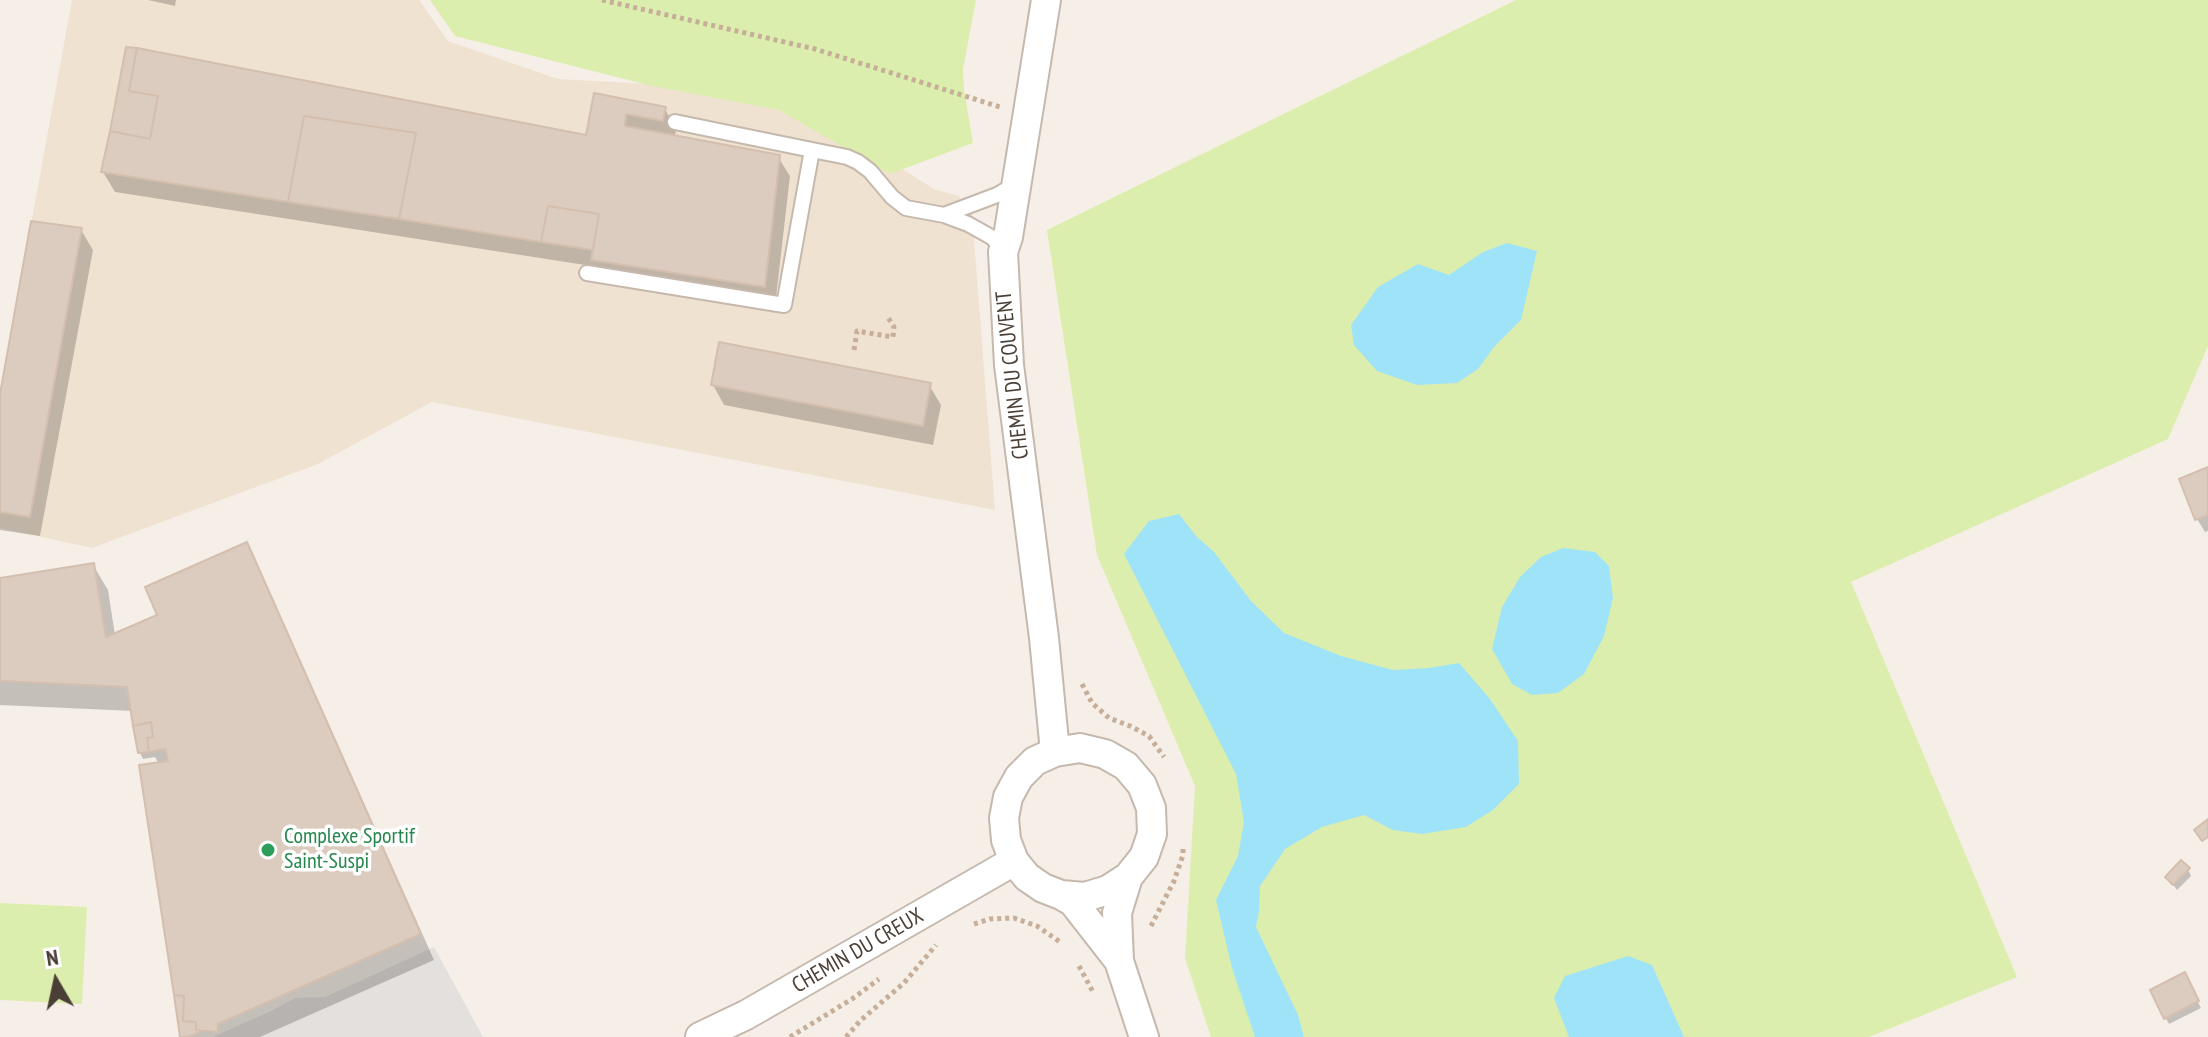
<!DOCTYPE html>
<html>
<head>
<meta charset="utf-8">
<style>
  body { margin:0 }
  #map { position:relative; width:2208px; height:1037px; overflow:hidden; background:#f6efe8; font-family:"PT Sans Narrow",sans-serif }
  canvas { display:block }
  .north { position:absolute; left:16px; top:941px; width:80px; height:80px; -webkit-text-stroke:6px #fff; paint-order:stroke; rotate:351deg; font-size:22px; font-weight:700; line-height:32px; text-align:center; color:#4a3f36 }
  .north::after { content:''; display:block; margin:auto; width:28px; height:36px; background:#4a3f36; clip-path:polygon(50% 0,100% 100%,50% 72%,0 100%) }
</style>
</head>
<body>
<div id="map">
<canvas width="2208" height="1037"></canvas>
<div class="north">N</div>
</div>
<script>
const g = document.querySelector('canvas').getContext('2d');
g.lineJoin = 'round';
function paint(path, color) { g.fillStyle = color; g.fill(path, 'evenodd'); }
const poly = rows => new Path2D(rows.map(r => 'M' + r).join(''));
function trace(path, color, width, dash) { g.strokeStyle = color; g.lineWidth = width; g.lineCap = dash ? 'butt' : 'round'; g.setLineDash(dash || []); g.stroke(path); }
function drawText(font, color, halo, rows, align = 'center') {
  g.font = font + ' "PT Sans Narrow",sans-serif'; g.lineWidth = 7; g.setLineDash([]); g.textBaseline = 'middle'; g.strokeStyle = halo; g.fillStyle = color; for (const [text, x, y, turn = 0] of rows) {
    g.save(); g.translate(x, y); g.rotate((+turn || 0) * Math.PI / 180); g.textAlign = isNaN(turn) ? turn : align; if (halo) g.strokeText(text, 0, 0); g.fillText(text, 0, 0); g.restore();
  }
}
const education = poly([
  [72,0,419,0,448,41,558,79,779,91,934,189,959,196,972,214,995,510,432,402,318,464,92,548,0,528,0,394]
]);
const green = poly([
  [430,0,976,0,963,69,964,89,973,143,890,174,779,110,652,86,455,36],
  [1516,0,2208,0,2208,346,2168,439,1851,582,2017,977,1869,1037,1211,1037,1185,958,1195,786,1097,555,1047,230],
  [0,903,87,907,82,1004,0,1000]
]);
const parking = poly([
  [434,947,483,1037,213,1037,271,1011,295,998,325,997]
]);
const water = poly([
  [1507,243,1537,251,1521,320,1494,347,1478,369,1457,383,1417,385,1377,371,1354,345,1351,325,1378,287,1418,264,1449,275,1483,252],
  [1179,514,1196,536,1214,552,1251,601,1284,633,1341,656,1393,670,1429,668,1459,663,1490,699,1518,741,1519,784,1493,810,1466,827,1422,834,1393,830,1364,815,1322,827,1285,849,1260,886,1259,911,1256,927,1298,1015,1304,1037,1255,1037,1232,968,1216,900,1238,856,1244,822,1236,774,1124,554,1149,521],
  [1563,548,1595,552,1609,566,1613,598,1604,636,1584,674,1558,693,1532,695,1512,684,1492,649,1502,607,1520,577,1541,557],
  [1628,956,1652,965,1684,1037,1569,1037,1554,998,1565,976]
]);
const shadow = poly([
  [148,0,176,0,175,6],
  [595,96,665,109,676,129,675,137,778,157,790,176,775,306,605,280,598,267,115,192,103,172,588,137],
  [81,230,93,250,40,536,0,530,0,406],
  [713,385,929,385,941,405,933,445,724,405],
  [2208,469,2208,531,2205,532,2197,519],
  [246,545,260,570,434,960,260,1037,182,1037,159,764,155,757,143,759,140,753,133,711,0,705,0,580,93,565,108,590,115,635,160,616],
  [2188,869,2191,876,2177,890,2168,877],
  [2184,975,2201,1008,2169,1024,2152,991]
]);
const building = poly([
  [126,47,137,48,129,91,158,96,150,139,110,131,126,47],
  [137,48,586,135,594,93,666,107,663,121,626,114,625,126,780,155,765,287,591,260,599,214,548,206,541,242,399,219,416,133,304,116,288,202,101,172,110,131,150,139,158,96,129,91,137,48],
  [304,116,416,133,399,219,288,202,304,116],
  [548,206,599,214,593,250,541,242,548,206],
  [31,221,82,228,30,517,0,512,0,394,31,221],
  [719,342,931,383,923,426,711,385,719,342],
  [2208,467,2208,515,2195,520,2179,479,2208,467],
  [247,542,421,934,218,1024,218,1032,196,1030,196,1022,183,1021,184,996,174,995,139,765,168,761,165,749,149,752,147,738,153,737,151,722,133,726,127,687,0,681,0,578,94,563,106,637,157,615,145,587,247,542],
  [151,722,153,737,147,738,149,752,138,753,133,726,151,722],
  [2208,819,2208,837,2202,841,2194,830,2208,819],
  [2181,860,2190,868,2173,885,2165,877,2181,860],
  [2185,972,2199,1001,2164,1019,2150,990,2185,972],
  [174,995,184,996,183,1021,196,1022,196,1030,203,1031,188,1037,180,1037,174,995]
]);
const path = poly([
  [602,0,815,49,1000,107],
  [854,350,857,331,893,337,894,327,887,316],
  [1082,684,1092,703,1109,718,1130,726,1149,736,1164,757],
  [974,924,990,919,1014,918,1037,926,1060,942],
  [1151,926,1174,881,1183,855,1183,847],
  [1079,966,1093,992],
  [790,1037,852,999,879,979],
  [846,1037,861,1020,904,983,936,945]
]);
const lane = poly([
  [675,122,812,150],
  [1003,252,993,238,968,224,944,215,997,195,1016,184],
  [587,273,784,305,812,150,847,157,858,162,870,171,892,197,906,208,944,215]
]);
const street = poly([
  [1046,0,1008,237,1003,252,1009,365,1044,638,1055,752],
  [1128,877,1117,913,1119,961,1144,1037],
  [1061,895,1085,897,1108,890,1128,877,1144,857,1152,834,1151,808,1142,785,1126,766,1105,754,1080,748,1055,752,1035,761,1019,777,1008,797,1004,818,1006,840,1014,861,1027,877,1043,888,1061,895,1073,902,1119,961],
  [700,1037,746,1015,1014,861]
]);
const markers = [
  [268,850,8,"#2e9e5b"]
];
const streetNames = [
  ["CHEMIN DU COUVENT",1013,375,-96],
  ["CHEMIN DU CREUX",858,951,-30]
];
const leisureNames = [
  ["Complexe Sportif",284,837],
  ["Saint-Suspi",284,862]
];
paint(education, '#f0e2d1');
paint(green, '#dceead');
paint(parking, '#e4e0dd');
paint(water, '#9fe3f8');
paint(shadow, '#0003');
paint(building, '#dccbbf');
trace(building, '#d4bfaf', 2);
trace(lane, '#c5b8ad', 18);
trace(street, '#c5b8ad', 32);
trace(path, '#c6ae99', 5, [4, 4]);
trace(lane, '#fff', 14);
trace(street, '#fff', 28);
for (const [x, y, r, color] of markers) { const dot = new Path2D(); dot.arc(x, y, r, 0, 2 * Math.PI); g.fillStyle = color; g.fill(dot); trace(dot, '#fff', 3); }
drawText('22px', '#4a3f36', '#fff', streetNames);
drawText('22px', '#27864d', '#fff', leisureNames, 'left');
</script>
</body>
</html>
